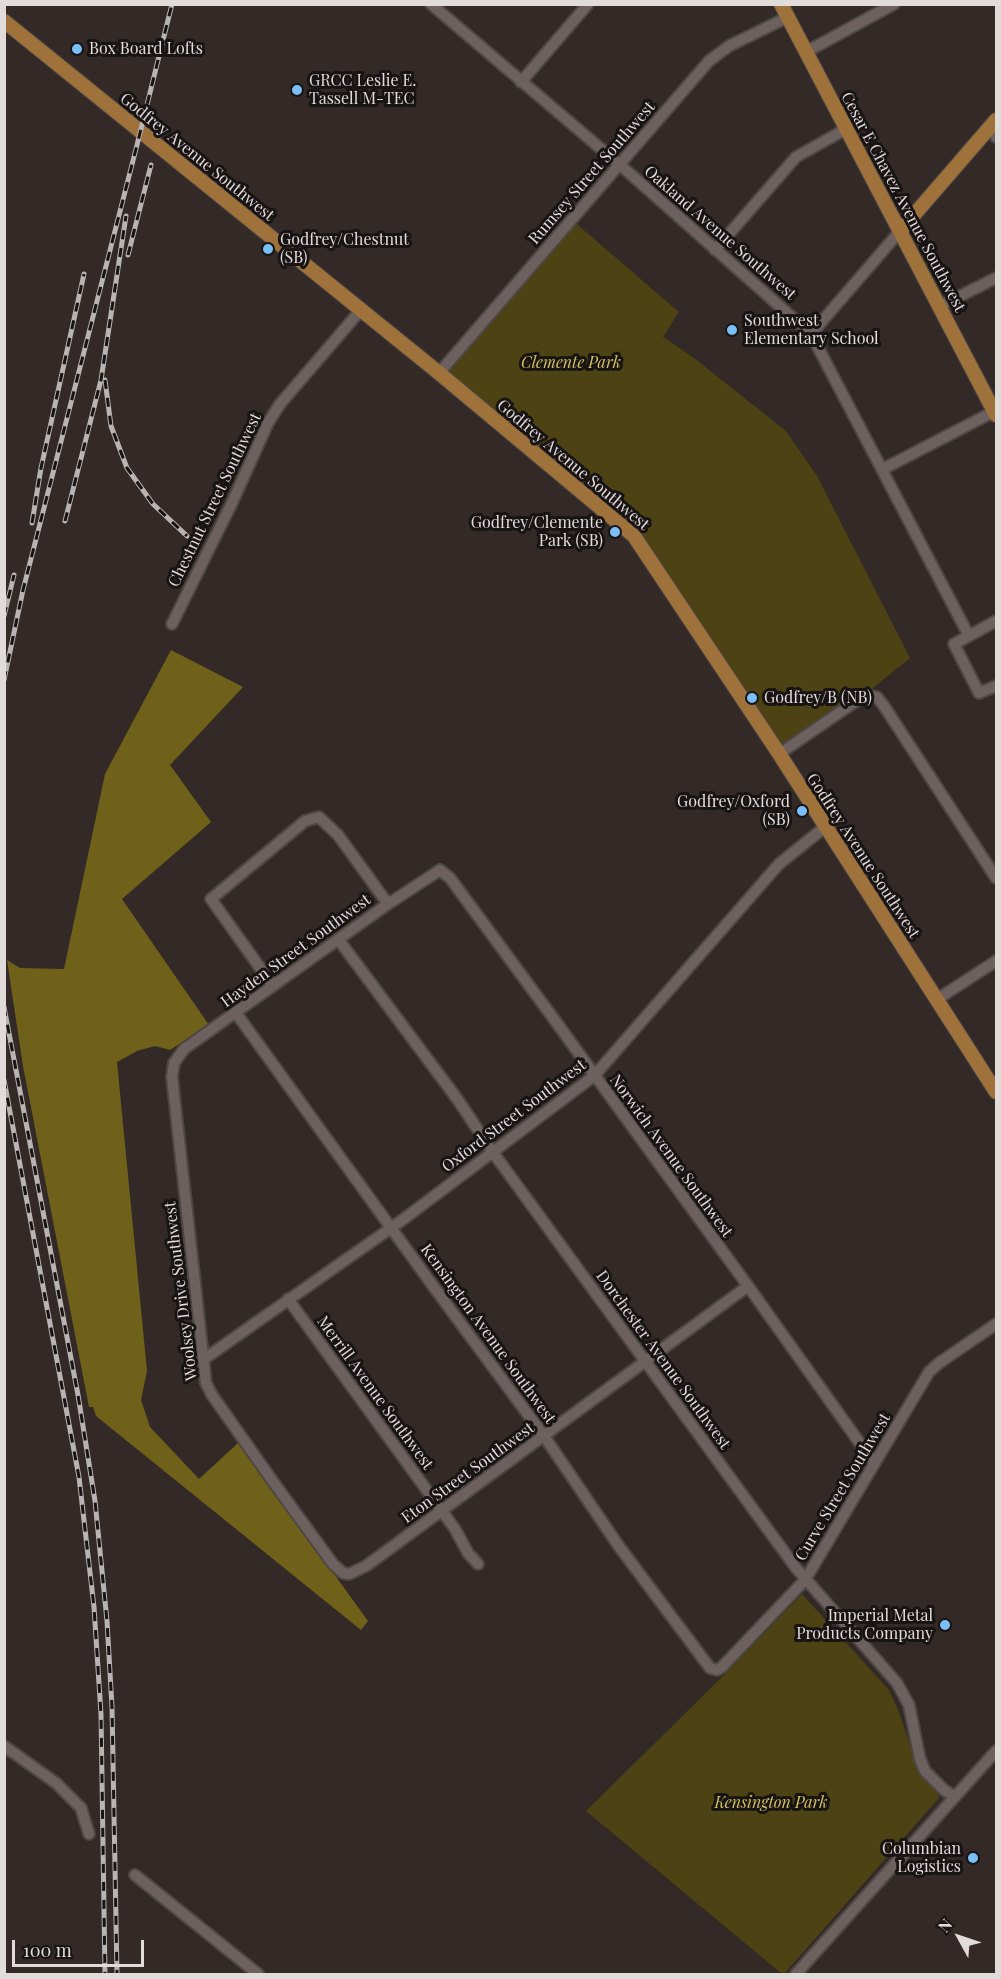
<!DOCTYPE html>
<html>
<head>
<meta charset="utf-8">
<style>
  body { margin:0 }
  #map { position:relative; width:1001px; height:1979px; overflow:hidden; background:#332a27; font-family:"Playfair Display",serif }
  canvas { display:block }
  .frame { position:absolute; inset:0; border:6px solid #e1dbd9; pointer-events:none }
  .north { position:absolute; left:929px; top:1907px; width:60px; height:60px; -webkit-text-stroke:4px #181413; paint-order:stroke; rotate:310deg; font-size:16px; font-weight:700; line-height:24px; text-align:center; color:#e1dbd9 }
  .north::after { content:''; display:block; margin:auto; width:21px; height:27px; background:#e1dbd9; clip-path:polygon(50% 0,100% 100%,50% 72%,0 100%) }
  .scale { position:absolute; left:12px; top:1940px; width:132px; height:27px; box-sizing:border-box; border:3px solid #e1dbd9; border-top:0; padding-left:8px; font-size:18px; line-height:21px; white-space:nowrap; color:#e1dbd9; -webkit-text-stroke:4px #181413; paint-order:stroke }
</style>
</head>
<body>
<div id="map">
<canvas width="1001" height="1979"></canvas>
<div class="frame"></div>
<div class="north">N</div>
<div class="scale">100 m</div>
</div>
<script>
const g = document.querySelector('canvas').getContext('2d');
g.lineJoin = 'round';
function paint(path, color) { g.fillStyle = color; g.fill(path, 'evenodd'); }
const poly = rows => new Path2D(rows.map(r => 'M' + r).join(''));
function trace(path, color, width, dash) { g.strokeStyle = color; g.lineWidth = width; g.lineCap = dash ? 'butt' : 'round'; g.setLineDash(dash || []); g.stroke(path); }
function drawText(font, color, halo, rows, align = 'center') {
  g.font = font + ' "Playfair Display",serif'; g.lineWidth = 6; g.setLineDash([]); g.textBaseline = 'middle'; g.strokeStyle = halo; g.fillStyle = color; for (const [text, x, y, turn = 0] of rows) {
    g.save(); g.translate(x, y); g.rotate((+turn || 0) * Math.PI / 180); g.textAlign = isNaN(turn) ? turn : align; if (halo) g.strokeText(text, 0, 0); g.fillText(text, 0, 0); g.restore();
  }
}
const green = poly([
  [572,220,679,312,663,337,694,358,786,431,817,476,910,658,862,697,779,754,640,543,439,373],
  [802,1594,889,1690,899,1712,918,1769,937,1793,939,1798,784,1974,782,1974,586,1811,720,1679]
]);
const forest = poly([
  [171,650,243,687,170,765,211,822,122,899,209,1025,170,1050,155,1046,137,1051,117,1062,147,1371,141,1400,150,1427,199,1479,239,1442,368,1621,361,1630,96,1416,93,1407,89,1407,23,1066,7,960,20,968,64,969,105,774]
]);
const minor = poly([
  [431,4,627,171,811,334,969,636],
  [806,52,894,4],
  [521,82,588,4],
  [991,126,996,137],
  [715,250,796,157,846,129],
  [940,306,996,278],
  [811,334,900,231],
  [439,373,709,61,729,46,788,17],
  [883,469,995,411],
  [996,621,954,644,979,693,996,686],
  [172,624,231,505,268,423,280,404,360,311],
  [779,754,862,697,867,695,877,697,884,706,996,878],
  [338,939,458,1100,492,1151,796,1568,897,1683,909,1705,920,1759,925,1771,944,1790,955,1797],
  [273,986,211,899,305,821,319,817,338,835,388,904],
  [936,1000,996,961],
  [236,1013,433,1286,544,1436,618,1545,710,1668,717,1670,722,1667,805,1580,929,1372,939,1363,996,1324],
  [748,1286,366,1566,349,1574,343,1573,333,1564,274,1483,212,1395,206,1383,172,1077,174,1063,184,1049,388,904,440,870,450,878,559,1026,748,1286,874,1463],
  [288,1299,455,1529,468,1553,478,1564],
  [204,1359,401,1221,594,1076,779,864,825,827],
  [4,1746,56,1783,81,1808,89,1834],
  [135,1875,258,1974],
  [796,1974,996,1751]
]);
const major = poly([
  [781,4,996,415],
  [4,21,439,373,634,536,778,752,996,1092],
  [900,231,996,120]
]);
const rail = poly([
  [128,255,151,165],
  [105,380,111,426,127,468,153,504,187,536],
  [65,521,101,380,126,216],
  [32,523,41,468,84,274],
  [4,616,14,575],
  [4,680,23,590,137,145,172,4],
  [4,1007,78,1395,95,1501,107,1621,112,1707,117,1974],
  [4,1080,79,1477,86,1538,94,1607,101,1714,105,1974]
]);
const markers = [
  [77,49,6,"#7abff8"],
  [297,90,6,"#7abff8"],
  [268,249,6,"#7abff8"],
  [732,330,6,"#7abff8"],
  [615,532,6,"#7abff8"],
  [752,698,6,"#7abff8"],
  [802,811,6,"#7abff8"],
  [945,1625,6,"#7abff8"],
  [973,1858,6,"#7abff8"]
];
const poiNames = [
  ["Box Board Lofts",89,49],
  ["GRCC Leslie E.",309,81],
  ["Tassell M-TEC",309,99],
  ["Godfrey/Chestnut",280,240],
  ["(SB)",280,258],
  ["Southwest",744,321],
  ["Elementary School",744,339],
  ["Godfrey/Clemente",603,523,"right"],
  ["Park (SB)",603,541,"right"],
  ["Godfrey/B (NB)",764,698],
  ["Godfrey/Oxford",790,802,"right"],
  ["(SB)",790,820,"right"],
  ["Imperial Metal",933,1616,"right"],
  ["Products Company",933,1634,"right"],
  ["Columbian",961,1849,"right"],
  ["Logistics",961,1867,"right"]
];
const streetNames = [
  ["Godfrey Avenue Southwest",197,157,39],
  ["Rumsey Street Southwest",592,173,-49],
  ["Cesar E Chavez Avenue Southwest",903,202,62],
  ["Oakland Avenue Southwest",720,233,41],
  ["Godfrey Avenue Southwest",573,465,40],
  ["Chestnut Street Southwest",215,500,-64],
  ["Godfrey Avenue Southwest",863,856,57],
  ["Hayden Street Southwest",296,951,-36],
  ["Oxford Street Southwest",514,1116,-37],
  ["Norwich Avenue Southwest",671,1156,54],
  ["Woolsey Drive Southwest",181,1291,-97],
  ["Kensington Avenue Southwest",488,1334,54],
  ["Dorchester Avenue Southwest",663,1360,54],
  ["Merrill Avenue Southwest",375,1393,54],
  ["Eton Street Southwest",468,1473,-36],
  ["Curve Street Southwest",843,1487,-59]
];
const parkNames = [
  ["Clemente Park",571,363],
  ["Kensington Park",771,1803]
];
paint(green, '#4c4213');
paint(forest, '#6f6119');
trace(minor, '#4e4744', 14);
trace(major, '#4e4744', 16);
trace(minor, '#6c615e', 10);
trace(major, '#a0723b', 14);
trace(rail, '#b9b3b1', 5);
trace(rail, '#181413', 3, [9]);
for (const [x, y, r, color] of markers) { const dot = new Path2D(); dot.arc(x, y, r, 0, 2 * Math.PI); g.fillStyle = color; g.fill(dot); trace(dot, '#181413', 2); }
drawText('16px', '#e1dbd9', '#181413', poiNames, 'left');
drawText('16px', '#e1dbd9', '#181413', streetNames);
drawText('italic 16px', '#d5c15f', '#181413', parkNames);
</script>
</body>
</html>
